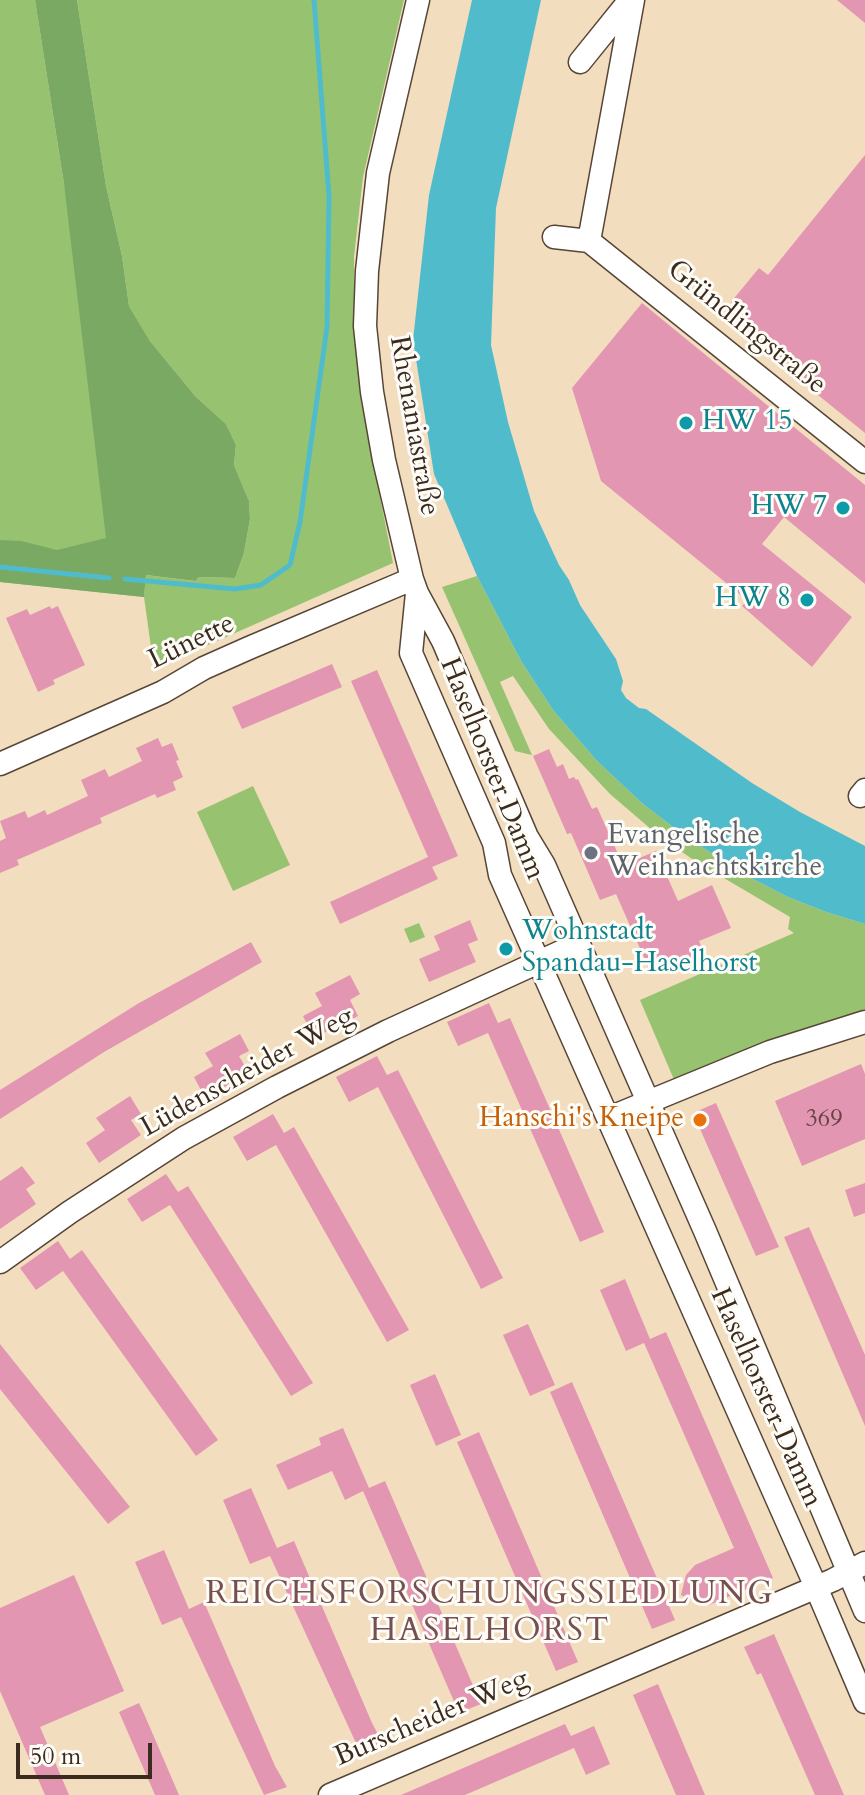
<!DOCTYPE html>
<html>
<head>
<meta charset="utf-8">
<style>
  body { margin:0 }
  #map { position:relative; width:865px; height:1795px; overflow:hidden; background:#f3ddbf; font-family:Cardo,serif }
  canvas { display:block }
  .scale { position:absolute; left:16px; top:1743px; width:136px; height:36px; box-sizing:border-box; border:4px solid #3b2a1e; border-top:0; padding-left:10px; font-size:24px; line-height:28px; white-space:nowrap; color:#3b2a1e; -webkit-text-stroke:6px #fdfcf7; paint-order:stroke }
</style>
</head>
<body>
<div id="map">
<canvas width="865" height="1795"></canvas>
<div class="scale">50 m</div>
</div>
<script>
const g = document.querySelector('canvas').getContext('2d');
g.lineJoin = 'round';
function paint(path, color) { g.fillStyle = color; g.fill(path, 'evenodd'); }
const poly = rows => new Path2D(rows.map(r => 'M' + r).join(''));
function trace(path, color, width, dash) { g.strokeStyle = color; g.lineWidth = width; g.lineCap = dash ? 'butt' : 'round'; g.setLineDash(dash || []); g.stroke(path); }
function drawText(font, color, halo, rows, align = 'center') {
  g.font = font + ' Cardo,serif'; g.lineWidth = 6; g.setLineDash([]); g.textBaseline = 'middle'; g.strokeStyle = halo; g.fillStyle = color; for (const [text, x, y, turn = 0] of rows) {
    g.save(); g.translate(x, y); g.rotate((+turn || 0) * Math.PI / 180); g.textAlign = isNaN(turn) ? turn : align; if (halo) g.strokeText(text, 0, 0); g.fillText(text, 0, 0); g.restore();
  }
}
const green = poly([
  [0,0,35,0,64,184,144,596,146,575,194,581,199,577,235,578,244,553,250,519,249,501,234,465,236,445,226,424,196,397,150,341,129,306,122,256,106,186,77,0,404,0,363,177,354,257,354,318,361,400,393,563,154,669,144,597,0,582],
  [477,576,521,661,553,710,597,761,643,804,686,837,751,878,788,897,826,912,865,924,865,1013,675,1082,640,1000,794,933,788,929,790,917,695,861,659,836,610,794,549,729,513,676,500,682,532,755,515,751,442,587],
  [253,786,290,865,233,891,197,812],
  [419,923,425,937,410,943,404,929]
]);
const forest = poly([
  [35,0,77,0,106,186,122,256,129,306,150,341,196,397,226,424,236,445,234,465,249,501,250,519,244,553,235,578,199,577,195,581,146,575,144,597,0,582,0,540,21,541,57,550,106,538,64,184]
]);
const water = poly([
  [472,0,541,0,496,208,491,345,508,422,534,511,559,565,569,580,580,605,616,659,623,681,621,690,626,698,639,708,646,709,752,783,800,812,865,846,865,924,826,912,788,897,751,878,686,837,643,804,597,761,553,710,521,661,477,576,434,474,413,340,429,195]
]);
const stream = poly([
  [0,567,109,578],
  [125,579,235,589,261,585,290,565,300,522,327,327,329,196,314,0]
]);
const building = poly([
  [837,0,865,0,865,23],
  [865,155,865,433,729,323,740,309,731,302,759,268,768,275],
  [642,303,865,485,865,584,784,517,762,544,852,617,812,667,742,606,747,600,601,481,572,388],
  [50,606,51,609,58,606,85,665,53,680,55,684,38,692,6,618,27,609,30,615],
  [332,664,342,687,242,729,232,707],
  [377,670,458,856,432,867,438,879,340,924,330,902,428,857,351,681],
  [158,738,162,747,172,743,179,760,176,761,183,777,173,782,176,790,157,798,155,794,100,818,102,823,17,860,19,865,0,873,0,841,6,838,0,821,25,811,28,818,45,810,47,815,88,796,81,780,105,769,109,777,142,761,136,748],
  [549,749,557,767,563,764,569,779,574,777,576,780,578,779,592,809,597,807,623,865,656,851,678,901,712,885,731,928,699,941,705,955,692,962,688,954,650,971,616,894,600,900,571,833,567,834,533,756],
  [470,920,478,940,468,944,476,962,429,982,419,959,440,950,434,936],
  [251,942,262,962,104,1052,0,1119,0,1090,139,1003],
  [350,975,360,994,350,1000,358,1016,314,1038,303,1016,322,1006,315,993],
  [489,1003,498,1023,510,1018,604,1232,580,1242,488,1033,458,1046,447,1022],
  [240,1034,249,1051,239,1056,249,1073,205,1098,194,1077,213,1066,205,1053],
  [377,1056,387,1075,398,1070,503,1278,481,1289,378,1087,349,1102,336,1077],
  [861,1064,865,1074,865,1139,802,1166,775,1101],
  [130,1096,141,1114,131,1120,141,1135,99,1163,86,1143,105,1130,96,1118],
  [716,1103,779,1247,756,1256,693,1113],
  [273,1114,284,1133,294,1127,409,1330,387,1342,276,1145,247,1161,233,1137],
  [22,1166,35,1183,26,1189,36,1204,0,1229,0,1181],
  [166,1174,178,1192,188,1186,313,1383,291,1396,170,1205,142,1222,127,1199],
  [865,1183,865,1213,854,1217,845,1190],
  [809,1227,865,1355,865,1426,784,1237],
  [58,1241,70,1259,82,1250,218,1440,196,1456,63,1271,36,1290,20,1268],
  [625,1279,650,1339,666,1332,773,1578,709,1605,701,1605,681,1595,686,1575,695,1565,734,1548,644,1343,626,1351,600,1290],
  [528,1324,555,1385,530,1396,503,1335],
  [0,1344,130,1507,108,1524,0,1389],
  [435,1374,461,1435,436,1446,410,1385],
  [572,1382,675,1620,652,1629,550,1392],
  [343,1428,369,1488,385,1481,481,1704,459,1713,363,1491,345,1500,332,1471,288,1490,276,1465,321,1445,319,1438],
  [479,1432,578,1662,556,1671,457,1442],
  [251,1488,277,1548,294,1541,372,1723,384,1745,361,1754,270,1556,250,1564,223,1500],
  [164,1550,189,1609,204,1602,275,1766,287,1787,264,1795,181,1617,162,1625,135,1562],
  [74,1575,124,1691,40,1727,69,1795,45,1795,0,1691,0,1608],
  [774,1634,844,1795,815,1795,761,1673,757,1675,744,1647],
  [658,1684,705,1795,676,1795,633,1695],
  [139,1703,145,1716,179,1795,155,1795,119,1712],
  [565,1724,571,1736,594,1726,610,1764,586,1775,574,1748,465,1795,401,1795]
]);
const minor = poly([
  [418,0,378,173,367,271,365,326,372,392,384,460,412,579,417,593,443,641,527,837,544,865,705,1231,865,1611],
  [580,62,630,0],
  [554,237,589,241,865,462],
  [589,241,633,0],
  [417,593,411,653,494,843,500,875,816,1587,865,1702],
  [0,764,163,692,204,668,249,648,412,579],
  [860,796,865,790],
  [609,1118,770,1052,865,1022],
  [0,1262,70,1212,184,1138,277,1087,388,1031,578,944],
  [330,1795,833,1580,865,1563]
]);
const markers = [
  [686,423,8,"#0f9aa8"],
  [843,508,8,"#0f9aa8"],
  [807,600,8,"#0f9aa8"],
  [591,853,8,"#6b7280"],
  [506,949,8,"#0f9aa8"],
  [700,1120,8,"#e8710a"]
];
const numberNames = [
  ["369",824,1120]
];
const streetNames = [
  ["Gründlingstraße",746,328,39],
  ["Rhenaniastraße",413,426,80],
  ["Lünette",192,643,-26],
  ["Haselhorster Damm",491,769,68],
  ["Lüdenscheider Weg",248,1073,-29],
  ["Haselhorster Damm",765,1398,66],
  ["Burscheider Weg",432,1719,-23]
];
const cultureNames = [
  ["HW 15",702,423],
  ["HW 7",827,508,"right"],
  ["HW 8",791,600,"right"],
  ["Wohnstadt",522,933],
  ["Spandau-Haselhorst",522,965]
];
const worshipNames = [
  ["Evangelische",607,837],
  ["Weihnachtskirche",607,869]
];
const foodNames = [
  ["Hanschi's Kneipe",684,1120]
];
const quarterNames = [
  ["REICHSFORSCHUNGSSIEDLUNG",490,1596],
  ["HASELHORST",490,1633]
];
paint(green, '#97c371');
paint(forest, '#79a963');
paint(water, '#50bccb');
trace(stream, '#50bccb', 5);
paint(building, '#e396b1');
trace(minor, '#574536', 25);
trace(minor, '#fff', 22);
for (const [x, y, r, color] of markers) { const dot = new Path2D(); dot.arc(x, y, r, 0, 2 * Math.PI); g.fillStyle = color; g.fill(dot); trace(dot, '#fdfcf7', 3); }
drawText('24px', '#654543', null, numberNames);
drawText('28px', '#3b2a1e', '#fdfcf7', streetNames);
drawText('28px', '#0d838f', '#fdfcf7', cultureNames, 'left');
drawText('28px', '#5b616d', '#fdfcf7', worshipNames, 'left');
drawText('28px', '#c56008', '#fdfcf7', foodNames, 'right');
g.letterSpacing = '2px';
drawText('32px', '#765051', '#fdfcf7', quarterNames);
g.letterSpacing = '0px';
</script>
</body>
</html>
